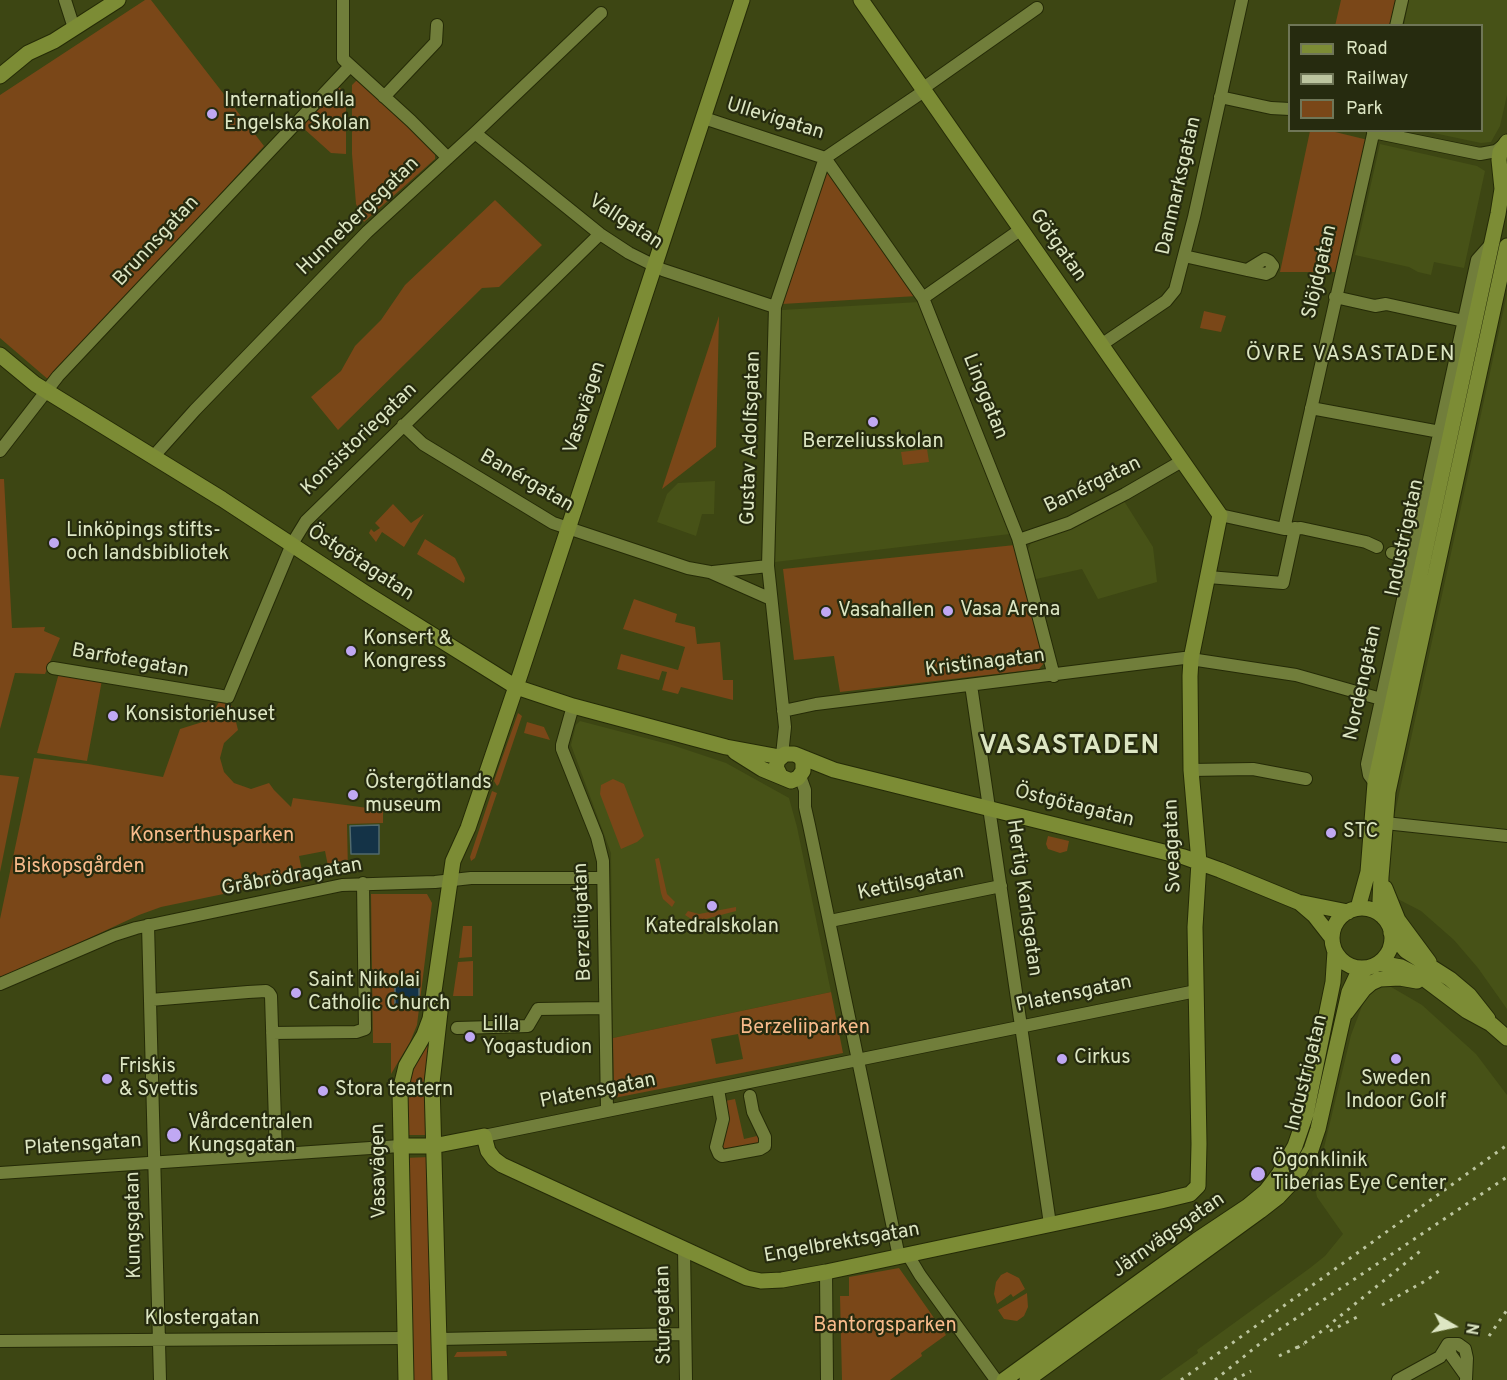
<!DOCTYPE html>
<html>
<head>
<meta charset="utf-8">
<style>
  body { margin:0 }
  #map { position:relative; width:1507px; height:1380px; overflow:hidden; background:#3d4613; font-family:Overpass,sans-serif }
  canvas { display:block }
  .legend { position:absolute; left:1288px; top:24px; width:195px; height:108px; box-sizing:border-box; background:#262b0f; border:2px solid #6f7657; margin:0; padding:8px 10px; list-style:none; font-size:18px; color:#dde6c3 }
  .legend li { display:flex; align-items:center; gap:12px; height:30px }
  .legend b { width:30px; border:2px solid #6f7657 }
  .north { position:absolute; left:1423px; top:1296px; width:60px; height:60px; -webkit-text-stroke:4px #262b0f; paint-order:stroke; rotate:99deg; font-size:16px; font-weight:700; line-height:24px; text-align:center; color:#dde6c3 }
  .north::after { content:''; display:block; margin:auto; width:21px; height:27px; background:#dde6c3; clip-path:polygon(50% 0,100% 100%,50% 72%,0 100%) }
</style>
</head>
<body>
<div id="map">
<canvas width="1507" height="1380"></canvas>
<ul class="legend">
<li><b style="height:8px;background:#7c8c35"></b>Road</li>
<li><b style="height:8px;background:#bcc59f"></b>Railway</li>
<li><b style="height:16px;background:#7a4718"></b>Park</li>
</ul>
<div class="north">N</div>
</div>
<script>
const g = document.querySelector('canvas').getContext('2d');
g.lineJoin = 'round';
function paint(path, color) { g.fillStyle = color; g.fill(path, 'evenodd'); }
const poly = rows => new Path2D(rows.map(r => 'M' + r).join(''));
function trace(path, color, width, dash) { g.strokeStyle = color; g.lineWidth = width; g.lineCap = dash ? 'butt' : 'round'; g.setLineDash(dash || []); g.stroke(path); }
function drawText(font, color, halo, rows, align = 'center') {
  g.font = font + ' Overpass,sans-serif'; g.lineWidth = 4.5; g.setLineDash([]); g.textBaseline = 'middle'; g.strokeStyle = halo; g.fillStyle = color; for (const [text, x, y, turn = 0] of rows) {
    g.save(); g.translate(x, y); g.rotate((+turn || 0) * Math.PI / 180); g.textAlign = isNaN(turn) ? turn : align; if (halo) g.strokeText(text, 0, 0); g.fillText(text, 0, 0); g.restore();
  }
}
const built = poly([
  [1409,0,1507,0,1507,95,1500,126,1491,142,1481,143,1424,131,1482,130,1482,26,1404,25],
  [1380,144,1477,166,1485,171,1464,268,1434,262,1431,275,1418,272,1409,267,1355,255],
  [1507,294,1507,1009,1478,968,1454,940,1421,911,1392,896,1388,877,1391,833,1399,794],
  [919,302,1010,534,775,562,782,310],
  [715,481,714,514,702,514,696,536,657,522,667,494,678,483],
  [1124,501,1153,547,1157,582,1098,599,1082,569,1036,579,1028,549,1032,541],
  [580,721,672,745,726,763,789,798,797,827,831,992,613,1038,611,853,571,745,576,725],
  [1386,984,1422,1005,1476,1054,1507,1095,1507,1380,1160,1380,1198,1353,1197,1350,1310,1268,1325,1256,1343,1234,1317,1197,1312,1172,1321,1160,1351,1035,1362,1006,1370,991]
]);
const green = poly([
  [145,0,151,0,264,146,50,381,0,338,0,95],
  [1341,0,1399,0,1394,25,1335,26],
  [358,79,407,123,435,153,435,159,364,222,356,204,352,154,352,85],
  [339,87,346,94,346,154,331,153,302,127],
  [1310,131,1331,131,1368,140,1337,272,1280,272],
  [828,167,917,296,782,304],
  [495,200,542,245,499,287,482,288,338,430,311,397,341,371,355,346,381,320,405,285],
  [1204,311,1226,316,1221,332,1200,328],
  [719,316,716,447,662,489],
  [927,449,929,462,903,465,901,452],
  [0,479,4,479,12,628,45,627,44,631,60,638,45,674,15,673,0,729],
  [393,504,411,523,424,514,404,547,382,532,376,542,369,533,371,529,374,532,380,528,375,523],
  [425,539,455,558,465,578,464,583,417,554],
  [1015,545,1045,662,1039,669,840,692,834,656,794,660,783,569],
  [634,599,677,614,675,622,695,627,697,644,720,642,723,680,733,680,733,700,681,687,678,694,662,690,667,672,662,671,659,680,617,669,621,654,678,670,685,647,623,629],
  [59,673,102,680,87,761,37,753],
  [220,700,232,706,238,730,224,743,220,758,224,772,234,783,251,789,269,783,274,790,291,807,293,798,383,810,383,823,347,824,348,872,330,876,325,851,299,856,304,881,281,882,161,907,139,915,57,953,4,976,0,976,0,919,34,758,88,764,163,777,180,729,209,720],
  [518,713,522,716,499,784,497,786,494,781],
  [527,722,544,727,550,740,524,733],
  [0,775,19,777,0,872],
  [613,779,624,784,644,836,637,842,621,849,600,794,601,785],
  [492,791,497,793,475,858,471,861,470,857],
  [1048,836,1069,841,1067,851,1060,853,1048,849,1046,844],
  [659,858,667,894,675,902,672,907,663,899,661,893,655,859],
  [371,894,427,894,432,903,417,1025,410,1042,391,1074,391,1043,373,1043],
  [736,907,736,911,702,920,693,920,685,915,688,911,699,914],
  [463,926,472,926,472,957,459,958],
  [473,961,473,996,453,996,458,962],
  [831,992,843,1053,614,1098,613,1038],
  [738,1034,743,1059,716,1064,711,1039],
  [429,1032,430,1135,404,1135,404,1090],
  [735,1099,744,1139,757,1136,760,1137,761,1143,724,1151,721,1145,725,1101],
  [430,1157,435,1380,410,1380,404,1158],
  [899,1268,946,1335,921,1353,922,1356,890,1380,842,1380,840,1296,849,1296,849,1277],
  [1007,1272,1019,1278,1025,1289,1013,1297,1011,1294,997,1304,994,1294,996,1282,1001,1275],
  [1027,1293,1028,1307,1024,1316,1017,1321,1004,1319,998,1310],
  [506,1351,507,1356,454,1357,457,1352]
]);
const water = poly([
  [379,825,379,854,351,854,350,826,379,825],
  [419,985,419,1005,395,1005,395,986,419,985]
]);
const street = poly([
  [65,0,74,28],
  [343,0,343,59,411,121,448,158],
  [1396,26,1402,0],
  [922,89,1037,8],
  [384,97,436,42,437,25],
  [1220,97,1271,108,1290,109],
  [704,118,825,158,924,91],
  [1373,132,1480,154,1496,151,1505,144],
  [475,133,600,234,629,253,663,270,775,307],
  [825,158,923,298,1018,538,1054,676],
  [1184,256,1247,270,1266,274,1270,272,1273,266,1269,261,1265,259,1247,270],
  [1335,297,1375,306,1386,304,1464,321],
  [923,298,1020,230],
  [1101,345,1166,301,1175,290,1194,217,1242,0],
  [1311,408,1440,432],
  [403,425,423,444,553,523,688,568,710,572,771,599],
  [0,451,58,376,350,66],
  [153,457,195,410,367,232,475,133,601,13],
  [1220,515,1284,529,1301,528,1366,542,1377,547],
  [1284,529,1374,130],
  [1019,540,1069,523,1125,494,1182,461],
  [1392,553,1412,558],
  [713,572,768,566],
  [1208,577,1283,583,1295,528],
  [53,668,228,697,292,544,306,521,600,234],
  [971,685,1050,1224],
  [573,706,562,745,562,749,597,837,603,861,607,1111],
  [783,711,816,704,1184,658,1296,675,1381,699],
  [782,755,785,727,768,566,775,307,825,158],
  [1191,770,1253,769,1306,779],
  [800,776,805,790,805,807,809,825,899,1257],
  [1375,783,1369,775,1367,764,1385,682,1477,260,1492,243],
  [1385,823,1507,836],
  [830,921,1001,886],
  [148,925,160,1380],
  [0,984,114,935,136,928,342,885,435,882,471,878,603,878],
  [150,1000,248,992,266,991,269,993,271,996,276,1154],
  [457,1028,528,1026,538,1009,605,1008],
  [272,1033,356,1032,365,1029,363,883],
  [718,1089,723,1119,716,1147,719,1154,722,1156,760,1149,765,1146,765,1137,753,1112,750,1096],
  [484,1136,1196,991],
  [0,1173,400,1146],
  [684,1248,686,1380],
  [908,1255,920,1275,996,1380],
  [826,1272,827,1380],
  [439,1339,685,1334],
  [0,1341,405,1338],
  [1448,1344,1458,1344,1465,1349,1467,1358,1466,1380],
  [1448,1344,1451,1355,1466,1376],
  [1398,1380,1440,1357,1448,1344]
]);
const secondary = poly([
  [0,76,28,53,54,41,118,0],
  [0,355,35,384,222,499,367,594,516,687,573,706,726,747,780,757],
  [735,752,762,769,791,781,798,778,803,771,803,761,799,756],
  [781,777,776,767,778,760,785,754,794,754,834,770,1184,857,1220,870,1298,902,1348,912],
  [1385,888,1398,920,1429,962],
  [1300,903,1314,915,1332,938],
  [1358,908,1368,872,1375,783,1498,214,1502,189,1499,160,1500,152,1507,142],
  '1332 938a30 30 0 1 1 60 0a30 30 0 1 1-60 0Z',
  [1384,918,1380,901,1381,877,1388,792,1507,246],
  [1391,933,1406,951,1450,979,1469,995,1488,1019],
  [1379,963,1401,967,1423,978,1467,1011,1491,1024,1507,1038],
  [1346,1013,1364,989,1371,983,1380,979,1400,978,1417,981],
  [400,1146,433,1146,484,1136,488,1151,494,1159,502,1165,747,1278,761,1281,782,1280,826,1272,1161,1201,1190,1194,1198,1186,1199,1144,1195,927,1199,862,1191,770,1190,676,1191,659,1220,515,861,0],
  [406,1380,400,1091,406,1066,424,1035,430,1019,453,861,468,828,521,672,742,0],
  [440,1380,432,1083,440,1012],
  [1004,1380,1197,1240,1248,1206,1266,1191,1279,1174,1295,1146,1306,1114,1333,982,1335,951],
  [1027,1380,1260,1211,1278,1197,1294,1180,1311,1150,1318,1129,1349,992,1357,975,1367,968]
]);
const rail = poly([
  [1382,1305,1427,1280,1440,1270],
  [1330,1331,1361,1315],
  [1489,1336,1507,1310],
  [1297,1348,1318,1334,1424,1248],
  [1279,1356,1304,1344],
  [1181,1380,1507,1145],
  [1215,1380,1268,1337,1507,1177],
  [1234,1380,1251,1371]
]);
const markers = [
  [212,114,6,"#c0a8f3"],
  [873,422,6,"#c0a8f3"],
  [54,543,6,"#c0a8f3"],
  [948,611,6,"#c0a8f3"],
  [826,612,6,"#c0a8f3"],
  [351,651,6,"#c0a8f3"],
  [113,716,6,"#c0a8f3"],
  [353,795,6,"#c0a8f3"],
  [1331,833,6,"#c0a8f3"],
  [712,906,6,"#c0a8f3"],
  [296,993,6,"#c0a8f3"],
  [470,1037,6,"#c0a8f3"],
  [1062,1059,6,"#c0a8f3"],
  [1396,1059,6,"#c0a8f3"],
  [107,1079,6,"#c0a8f3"],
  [323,1091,6,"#c0a8f3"],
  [174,1135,8,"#c0a8f3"],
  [1258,1174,8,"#c0a8f3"]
];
const poiNames = [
  ["Internationella",224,102],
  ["Engelska Skolan",224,125],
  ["Berzeliusskolan",873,443,"center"],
  ["Linköpings stifts-",66,532],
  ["och landsbibliotek",66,555],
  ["Vasa Arena",960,611],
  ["Vasahallen",838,612],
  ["Konsert &",363,640],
  ["Kongress",363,663],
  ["Konsistoriehuset",125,716],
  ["Östergötlands",365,784],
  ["museum",365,807],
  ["STC",1343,833],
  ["Katedralskolan",712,928,"center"],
  ["Saint Nikolai",308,982],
  ["Catholic Church",308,1005],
  ["Lilla",482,1026],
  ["Yogastudion",482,1049],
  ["Cirkus",1074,1059],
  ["Friskis",119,1068],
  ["& Svettis",119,1091],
  ["Sweden",1396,1080,"center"],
  ["Indoor Golf",1396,1103,"center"],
  ["Stora teatern",335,1091],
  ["Vårdcentralen",188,1124],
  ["Kungsgatan",188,1147],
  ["Ögonklinik",1272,1162],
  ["Tiberias Eye Center",1272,1185]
];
const streetNames = [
  ["Ullevigatan",775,120,17],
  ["Danmarksgatan",1180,186,-77],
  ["Hunnebergsgatan",359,217,-44],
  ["Vallgatan",625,223,33],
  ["Brunnsgatan",157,242,-47],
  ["Götgatan",1057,246,55],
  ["Slöjdgatan",1321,272,-77],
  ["Linggatan",984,397,68],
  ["Vasavägen",586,408,-72],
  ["Gustav Adolfsgatan",752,438,-88],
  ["Konsistoriegatan",360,440,-44],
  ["Banérgatan",526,482,30],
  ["Banérgatan",1093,486,-26],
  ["Industrigatan",1406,538,-78],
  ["Östgötagatan",360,564,33],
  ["Barfotegatan",130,662,10],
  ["Kristinagatan",985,664,-7],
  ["Nordengatan",1364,683,-78],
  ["Östgötagatan",1074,807,14],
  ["Sveagatan",1174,846,-92],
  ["Gråbrödragatan",292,878,-10],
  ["Kettilsgatan",911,884,-12],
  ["Hertig Karlsgatan",1023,898,82],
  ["Berzeliigatan",584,922,-92],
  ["Platensgatan",1074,995,-12],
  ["Industrigatan",1308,1073,-76],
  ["Platensgatan",598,1092,-11],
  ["Platensgatan",83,1146,-4],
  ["Vasavägen",380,1171,-91],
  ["Kungsgatan",135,1225,-91],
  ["Järnvägsgatan",1169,1236,-35],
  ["Engelbrektsgatan",842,1244,-10],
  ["Sturegatan",665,1315,-91],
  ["Klostergatan",202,1320]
];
const parkNames = [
  ["Konserthusparken",212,837],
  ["Biskopsgården",79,868],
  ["Berzeliiparken",805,1029],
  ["Bantorgsparken",885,1327]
];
const neighbourhoodNames = [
  ["ÖVRE VASASTADEN",1351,356]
];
const districtNames = [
  ["VASASTADEN",1070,748]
];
paint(built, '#475217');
paint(green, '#7a4718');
paint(water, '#143347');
trace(water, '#50696c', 1.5);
trace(street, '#252b07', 14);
trace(secondary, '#252b07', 17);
trace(street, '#717e3b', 12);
trace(secondary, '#7c8c35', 15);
trace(rail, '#bcc59f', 3, [3, 6]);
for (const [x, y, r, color] of markers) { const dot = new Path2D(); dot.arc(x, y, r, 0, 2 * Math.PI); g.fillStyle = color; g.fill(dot); trace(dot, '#262b0f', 2); }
drawText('20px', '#dde6c3', '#262b0f', poiNames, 'left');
drawText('20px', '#dde6c3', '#262b0f', streetNames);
drawText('20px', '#f8bb8b', '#262b0f', parkNames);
g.letterSpacing = '1.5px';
drawText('21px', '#dde6c3', '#262b0f', neighbourhoodNames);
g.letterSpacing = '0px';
g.letterSpacing = '1.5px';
drawText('bold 26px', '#dde6c3', '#262b0f', districtNames);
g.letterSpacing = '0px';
</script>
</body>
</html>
